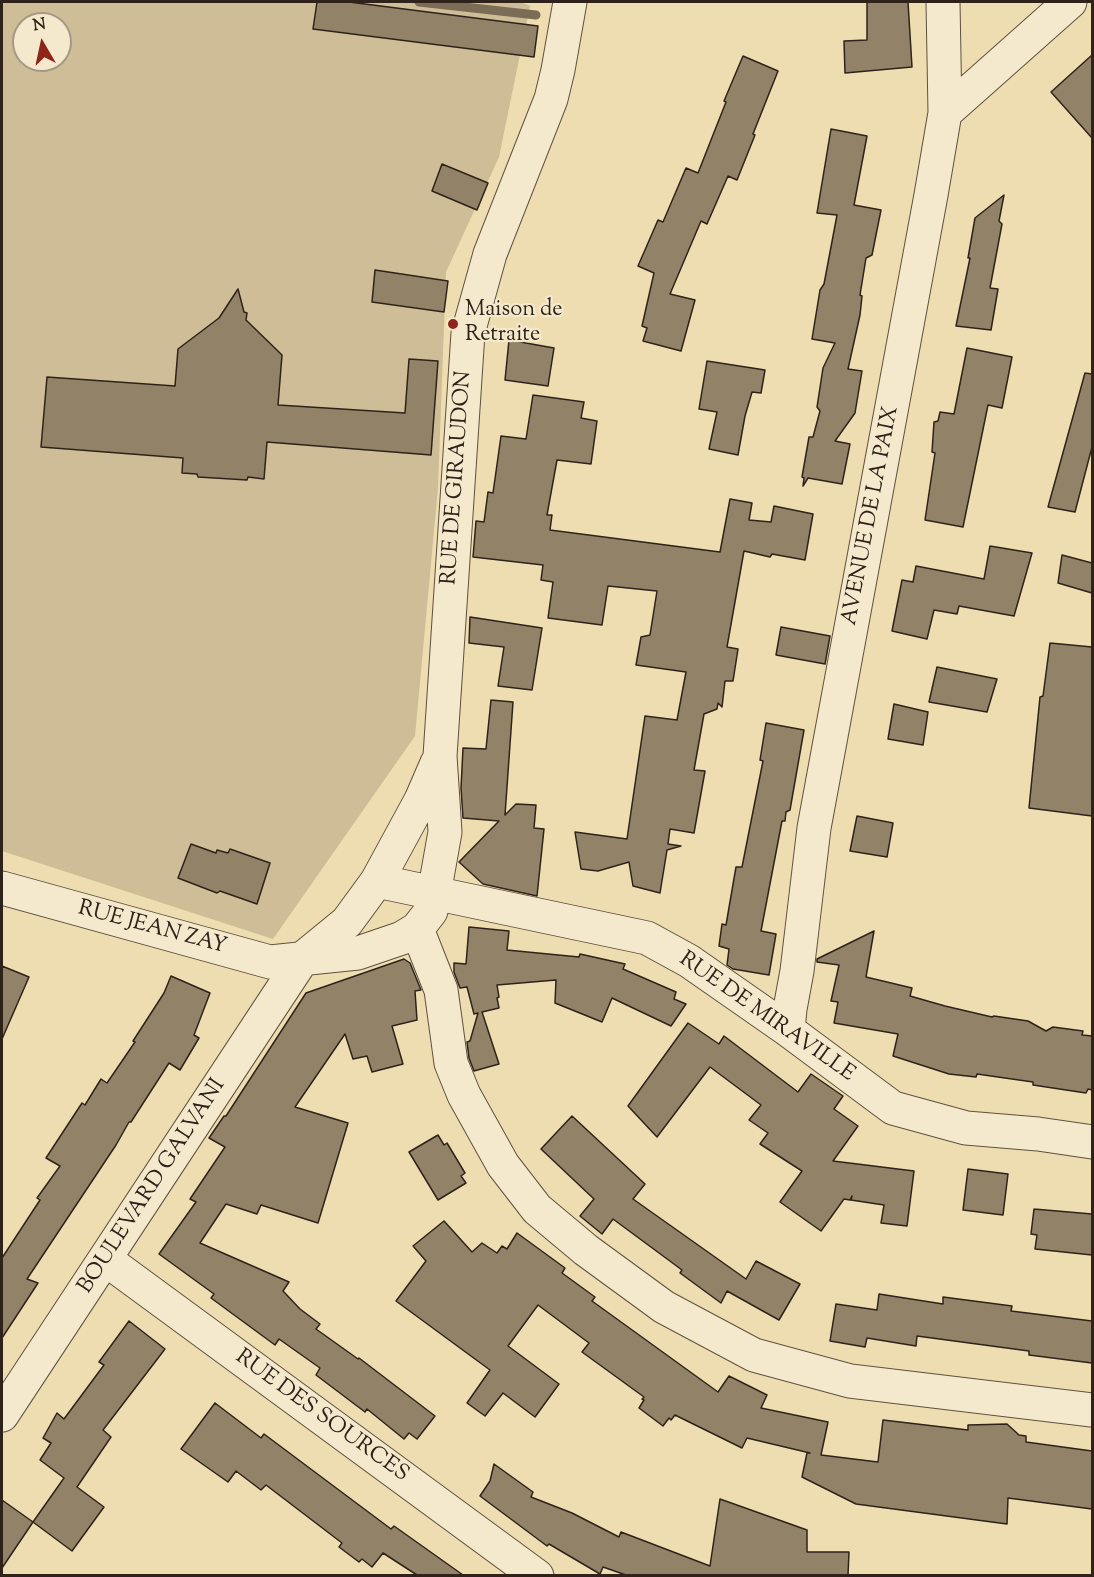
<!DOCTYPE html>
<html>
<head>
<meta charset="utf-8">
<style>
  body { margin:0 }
  #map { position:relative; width:1094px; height:1577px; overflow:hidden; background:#eeddb0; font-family:"Sorts Mill Goudy",serif }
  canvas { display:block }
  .frame { position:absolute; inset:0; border:3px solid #2f221a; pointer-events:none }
  .north { position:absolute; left:12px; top:12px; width:60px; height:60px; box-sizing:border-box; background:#f4e9cc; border:2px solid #a59985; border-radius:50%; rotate:351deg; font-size:16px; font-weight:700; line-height:24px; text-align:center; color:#2f221a }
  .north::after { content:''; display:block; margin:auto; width:21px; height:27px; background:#8f2418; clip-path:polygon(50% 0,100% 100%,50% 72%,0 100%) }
</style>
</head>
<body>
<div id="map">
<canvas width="1094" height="1577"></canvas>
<div class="frame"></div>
<div class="north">N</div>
</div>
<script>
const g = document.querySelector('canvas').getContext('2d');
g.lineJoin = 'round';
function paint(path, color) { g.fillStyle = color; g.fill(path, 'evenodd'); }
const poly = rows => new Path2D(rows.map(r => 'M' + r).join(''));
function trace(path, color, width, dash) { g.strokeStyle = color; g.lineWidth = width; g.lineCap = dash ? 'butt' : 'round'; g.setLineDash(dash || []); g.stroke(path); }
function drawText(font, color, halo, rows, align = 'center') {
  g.font = font + ' "Sorts Mill Goudy",serif'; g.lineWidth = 4.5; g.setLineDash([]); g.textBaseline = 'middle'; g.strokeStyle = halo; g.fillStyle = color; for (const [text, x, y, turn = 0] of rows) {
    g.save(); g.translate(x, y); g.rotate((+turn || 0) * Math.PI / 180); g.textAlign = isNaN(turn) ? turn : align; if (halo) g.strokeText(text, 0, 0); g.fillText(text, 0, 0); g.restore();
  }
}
const green = poly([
  [2,2,520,2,530,6,499,157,446,272,438,488,415,736,273,939,2,851],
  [24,24,60,24,60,60,24,60]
]);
const stream = poly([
  [419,2,536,15]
]);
const building = poly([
  [317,2,349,2,538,26,534,57,313,29,317,2],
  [867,2,908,2,912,67,845,73,844,41,867,40,867,2],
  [1092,55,1092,138,1051,92,1092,55],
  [743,56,778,71,753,134,755,135,737,180,728,176,707,224,701,221,670,294,695,300,681,351,643,341,647,328,642,326,654,273,638,266,658,220,663,222,686,168,698,173,726,102,724,101,743,56],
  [831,129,867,136,854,205,881,210,872,255,866,258,860,295,862,296,860,315,848,369,862,371,855,413,835,441,850,444,842,484,808,478,803,486,804,478,802,477,809,437,813,437,820,411,817,407,823,368,835,343,812,339,820,290,824,284,837,215,817,213,831,129],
  [442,164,488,183,477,210,432,191,442,164],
  [1004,195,999,221,1002,224,990,288,998,289,991,330,956,326,970,258,968,258,975,218,1004,195],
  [375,270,448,281,444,312,372,302,375,270],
  [238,289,244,312,247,313,246,320,282,355,278,405,405,413,409,359,438,361,431,455,267,442,264,479,248,477,247,480,198,477,197,474,182,473,183,458,41,447,47,377,175,386,178,349,219,318,238,289],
  [509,340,554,348,548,386,505,380,509,340],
  [967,348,1012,357,1002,408,988,405,963,527,925,520,935,453,932,452,934,422,938,421,940,412,954,414,967,348],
  [707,361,765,370,761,393,752,392,745,416,738,455,709,449,717,412,699,409,707,361],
  [1085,373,1092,374,1092,447,1075,512,1048,507,1085,373],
  [533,395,584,402,581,418,597,421,591,464,557,460,547,515,552,515,550,530,720,552,730,499,752,503,749,520,771,522,774,506,813,514,805,560,772,554,770,557,744,551,727,647,738,649,733,681,725,681,722,707,718,703,717,709,704,714,694,770,705,771,694,833,670,829,668,844,681,846,667,850,660,893,633,886,629,862,598,871,581,869,575,832,627,839,645,716,677,720,686,672,636,665,641,637,650,635,657,591,608,586,602,625,548,618,553,582,541,580,543,565,473,557,476,521,484,522,488,492,493,493,501,436,526,439,533,395],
  [990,546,1032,553,1014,616,959,606,957,614,934,610,927,639,892,631,902,580,913,582,916,566,984,579,990,546],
  [1062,555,1092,563,1092,593,1058,583,1062,555],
  [470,617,542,628,532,690,498,686,504,647,469,643,470,617],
  [781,627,830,636,825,664,776,655,781,627],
  [1050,643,1092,647,1092,816,1029,808,1040,697,1043,696,1050,643],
  [937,667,997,679,987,712,929,702,937,667],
  [491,700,513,702,505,815,516,804,536,805,534,828,544,829,537,896,483,884,459,862,499,821,463,818,461,788,463,748,486,749,491,700],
  [894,704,928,712,923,745,888,739,894,704],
  [766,723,804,730,790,810,786,812,785,821,782,821,761,931,776,934,769,975,733,969,727,965,729,949,719,946,722,924,726,925,736,867,742,867,763,761,760,760,766,723],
  [857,816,893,823,887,857,850,851,857,816],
  [191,844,216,853,217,850,228,853,230,849,270,863,257,904,220,891,217,893,178,878,191,844],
  [469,927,509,931,507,950,579,957,580,954,625,964,623,969,676,992,674,999,686,1004,671,1026,612,998,602,1022,555,1003,556,980,497,985,499,997,497,998,499,1008,482,1012,499,1064,474,1071,469,1058,467,1042,470,1041,478,1013,474,1014,467,987,460,988,454,972,454,963,466,964,469,927],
  [874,931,866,977,912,988,910,996,945,1006,992,1017,994,1016,1028,1021,1046,1031,1053,1027,1083,1031,1082,1035,1092,1036,1092,1090,1088,1089,1086,1093,1033,1085,1033,1082,977,1074,976,1077,949,1074,893,1056,898,1034,834,1023,838,1002,831,1001,839,965,817,962,817,959,874,931],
  [404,959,410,963,421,990,415,991,417,1020,392,1026,403,1064,372,1072,367,1056,353,1059,345,1034,295,1107,348,1123,318,1223,261,1205,257,1214,226,1204,200,1243,289,1282,283,1291,300,1309,320,1324,316,1329,358,1359,359,1358,435,1416,417,1439,409,1433,404,1439,367,1409,365,1412,316,1375,320,1368,279,1339,275,1345,211,1298,214,1294,159,1254,196,1202,190,1199,225,1147,209,1138,224,1116,226,1116,306,993,404,959],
  [2,966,29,977,2,1039,2,966],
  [171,976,210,993,194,1035,199,1038,180,1070,169,1063,131,1122,129,1122,116,1145,27,1279,38,1283,2,1338,2,1258,40,1200,37,1198,60,1166,46,1158,82,1103,85,1105,101,1079,107,1083,135,1042,133,1041,164,993,171,976],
  [688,1023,719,1044,724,1036,798,1092,811,1074,843,1096,834,1109,858,1126,833,1161,914,1171,907,1226,881,1223,884,1205,851,1200,852,1196,850,1200,844,1199,821,1231,780,1202,802,1171,760,1144,768,1133,749,1120,761,1105,710,1067,657,1137,628,1106,688,1023],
  [572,1116,645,1184,633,1199,746,1279,756,1261,800,1284,779,1320,727,1291,721,1303,680,1273,682,1270,613,1219,602,1234,580,1216,594,1199,541,1149,572,1116],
  [438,1135,444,1145,447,1143,465,1173,461,1176,466,1183,438,1200,409,1152,438,1135],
  [968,1169,1008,1174,1003,1215,963,1210,968,1169],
  [1034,1209,1092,1214,1092,1255,1035,1249,1037,1235,1031,1234,1034,1209],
  [444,1221,472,1252,482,1243,497,1253,502,1246,507,1249,517,1233,565,1268,562,1273,595,1297,592,1301,718,1392,729,1376,767,1395,761,1408,828,1422,821,1455,878,1462,883,1420,968,1430,968,1425,1007,1424,1019,1435,1026,1436,1026,1442,1092,1451,1092,1509,1008,1498,1007,1524,856,1504,802,1477,807,1453,810,1453,747,1438,742,1448,675,1415,671,1420,669,1418,663,1426,639,1408,644,1400,642,1399,644,1397,582,1352,589,1343,538,1305,508,1346,559,1384,535,1417,503,1393,485,1416,467,1403,490,1370,396,1301,426,1261,413,1246,444,1221],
  [879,1294,943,1304,943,1297,1012,1306,1011,1311,1092,1321,1092,1363,1029,1355,1029,1351,917,1336,916,1346,867,1338,865,1347,830,1341,836,1304,877,1310,879,1294],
  [129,1321,165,1349,103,1430,111,1437,77,1487,104,1507,72,1551,33,1522,2,1568,2,1500,33,1522,64,1478,40,1460,51,1443,43,1438,57,1413,64,1419,104,1365,99,1362,129,1321],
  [215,1403,261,1438,264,1434,391,1529,394,1526,463,1575,417,1575,383,1553,372,1567,362,1559,359,1562,339,1547,342,1543,266,1485,261,1490,236,1471,228,1482,181,1449,215,1403],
  [494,1464,533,1492,531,1497,572,1513,619,1537,621,1532,710,1566,720,1499,807,1530,807,1552,849,1552,848,1575,626,1575,603,1567,600,1574,549,1544,547,1546,480,1496,490,1481,494,1464]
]);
const minor = poly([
  [945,113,1070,2],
  [377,881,647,938,689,961,788,1030,893,1108,966,1128,1038,1134,1092,1142],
  [2,888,270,962,358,953,402,938,417,929,431,911,445,832,440,756,468,333,490,254,551,99,558,70,570,2],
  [417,929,441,990,451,1063,464,1095,503,1165,537,1209,586,1250,664,1307,754,1355,850,1381,1092,1410],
  [788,1030,790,1009,797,971,814,828,931,195,945,113,943,2],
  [105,1259,537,1576],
  [2,1415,303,958,347,922,377,881,421,800,437,763]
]);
const markers = [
  [453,324,6,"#8f2418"]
];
const poiNames = [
  ["Maison de",465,311],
  ["Retraite",465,336]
];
const streetNames = [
  ["RUE DE GIRAUDON",458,478,-86],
  ["AVENUE DE LA PAIX",872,516,-79],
  ["RUE JEAN ZAY",152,929,15],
  ["RUE DE MIRAVILLE",766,1018,35],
  ["BOULEVARD GALVANI",153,1187,-57],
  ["RUE DES SOURCES",321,1417,36]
];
paint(green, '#cebd96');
trace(stream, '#7b6c55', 9);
paint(building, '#928368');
trace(building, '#2f221a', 1.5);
trace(minor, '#5f5140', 35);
trace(minor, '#f4e9cc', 33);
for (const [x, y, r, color] of markers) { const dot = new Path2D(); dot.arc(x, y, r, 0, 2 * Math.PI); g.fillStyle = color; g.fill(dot); trace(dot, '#f4e9cc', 2); }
drawText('22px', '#2f221a', '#f4e9cc', poiNames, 'left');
drawText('22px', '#2f221a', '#f4e9cc', streetNames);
</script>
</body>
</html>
